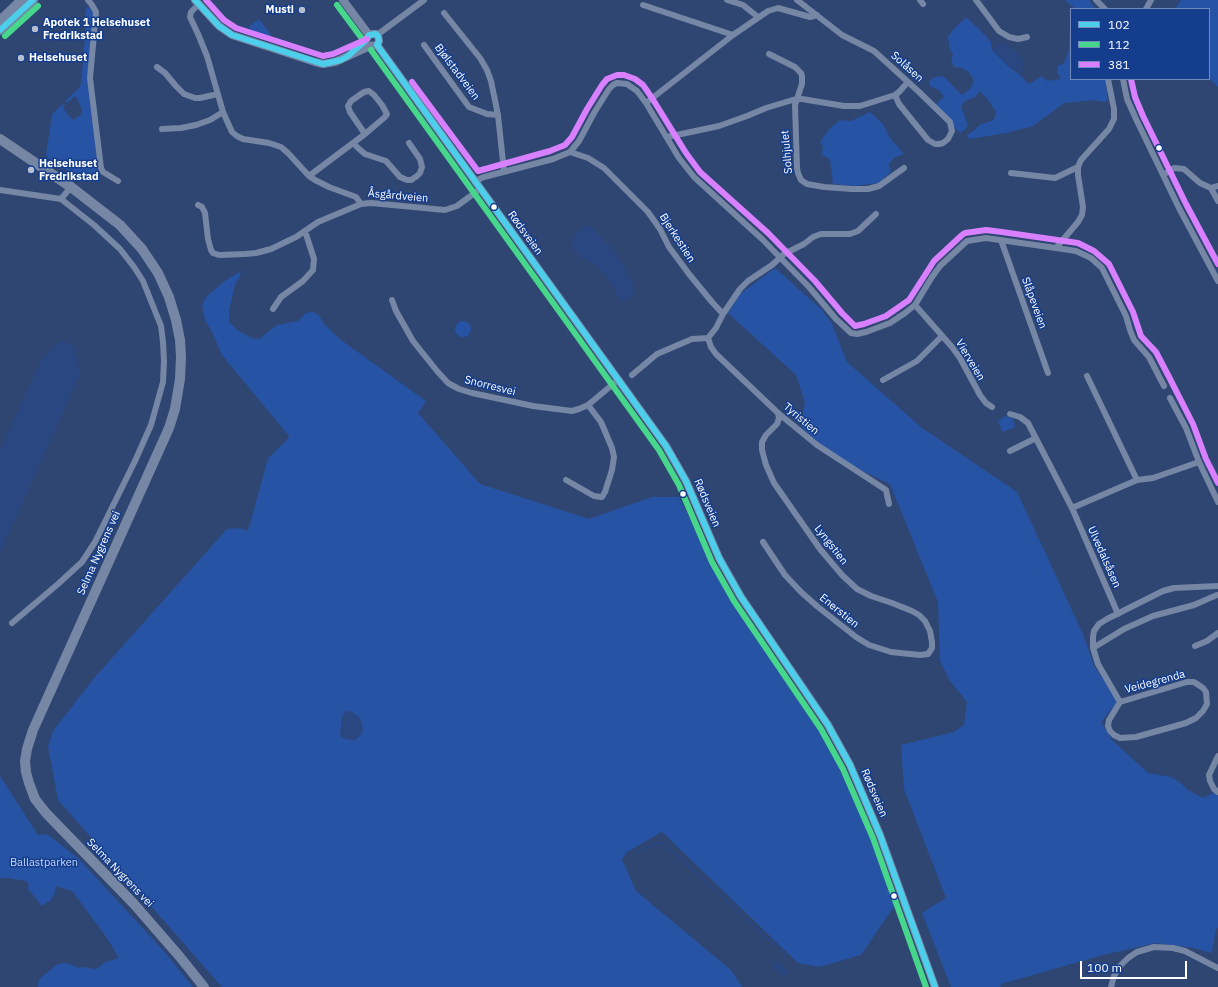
<!DOCTYPE html>
<html>
<head>
<meta charset="utf-8">
<style>
  body { margin:0 }
  #map { position:relative; width:1218px; height:987px; overflow:hidden; background:#2f4672; font-family:"IBM Plex Sans",sans-serif }
  canvas { display:block }
  .legend { position:absolute; left:1070px; top:8px; width:140px; height:72px; box-sizing:border-box; background:#143d8d; border:1px solid #728bbb; margin:0; padding:5px 7px; list-style:none; font-size:12px; color:#fff }
  .legend li { display:flex; align-items:center; gap:8px; height:20px }
  .legend b { width:20px; border:1px solid #728bbb }
  .scale { position:absolute; left:1080px; top:961px; width:107px; height:18px; box-sizing:border-box; border:2px solid #fff; border-top:0; padding-left:5px; font-size:12px; line-height:14px; white-space:nowrap; color:#fff; -webkit-text-stroke:3px #143d8d; paint-order:stroke }
</style>
</head>
<body>
<div id="map">
<canvas width="1218" height="987"></canvas>
<ul class="legend">
<li><b style="height:5px;background:#4dcfeb"></b>102</li>
<li><b style="height:5px;background:#46d78d"></b>112</li>
<li><b style="height:5px;background:#d880ff"></b>381</li>
</ul>
<div class="scale">100 m</div>
</div>
<script>
const g = document.querySelector('canvas').getContext('2d');
g.lineJoin = 'round';
function paint(path, color) { g.fillStyle = color; g.fill(path, 'evenodd'); }
const poly = rows => new Path2D(rows.map(r => 'M' + r).join(''));
function trace(path, color, width, dash) { g.strokeStyle = color; g.lineWidth = width; g.lineCap = dash ? 'butt' : 'round'; g.setLineDash(dash || []); g.stroke(path); }
function drawText(font, color, halo, rows, align = 'center') {
  g.font = font + ' "IBM Plex Sans",sans-serif'; g.lineWidth = 3; g.setLineDash([]); g.textBaseline = 'middle'; g.strokeStyle = halo; g.fillStyle = color; for (const [text, x, y, turn = 0] of rows) {
    g.save(); g.translate(x, y); g.rotate((+turn || 0) * Math.PI / 180); g.textAlign = isNaN(turn) ? turn : align; if (halo) g.strokeText(text, 0, 0); g.fillText(text, 0, 0); g.restore();
  }
}
const green = poly([
  [1065,0,1089,0,1095,9,1074,9,1073,7],
  [1181,0,1218,0,1218,87,1209,78,1209,9,1175,9],
  [88,7,90,8,93,13,89,69,99,182,92,181,62,168,49,159,46,155,52,115,57,109,63,104,65,106,63,108,69,116,73,120,81,115,82,109,78,100,75,96,67,103,65,101,79,88,81,84,86,26,85,16,86,9],
  [966,17,980,30,991,42,992,50,1010,68,1020,75,1029,84,1042,76,1047,81,1061,79,1057,72,1058,66,1064,63,1069,50,1069,39,1071,31,1071,79,1105,79,1108,100,1105,102,1094,100,1064,103,1033,126,1006,133,969,139,967,135,976,129,979,125,994,120,996,112,987,98,980,91,975,97,965,101,961,106,968,126,961,133,957,130,949,118,935,105,944,97,939,90,930,86,929,81,933,78,939,76,944,77,962,95,970,89,974,81,969,72,962,68,954,67,951,62,953,55,949,46,948,37,953,30],
  [259,19,271,35,269,38,249,31,250,29,248,27],
  [870,112,883,124,889,137,904,154,895,157,889,164,891,172,878,183,854,186,833,184,830,159,822,155,823,147,820,142,830,128,840,120,851,121],
  [775,268,822,310,832,324,847,362,922,428,1017,492,1083,634,1094,666,1118,701,1101,722,1112,740,1148,773,1171,777,1181,783,1188,790,1203,798,1215,792,1218,795,1218,928,1216,929,1212,953,1193,948,1156,943,1103,955,1001,984,1000,987,951,987,922,913,946,898,904,789,901,745,954,732,964,725,967,702,950,681,940,661,938,602,890,484,869,474,840,459,818,442,801,427,805,402,796,375,728,313,740,294],
  [241,271,239,278,235,284,229,311,229,322,240,332,254,339,259,339,277,325,298,321,306,313,313,312,319,315,323,323,341,340,426,401,418,413,480,484,589,519,652,497,679,497,730,599,824,736,861,815,897,902,861,955,819,967,798,963,662,832,627,852,622,859,636,891,731,970,742,987,222,987,58,800,48,746,53,731,95,677,227,529,240,528,247,531,250,524,268,458,287,440,289,436,222,355,212,332,205,320,202,305,207,296,225,281],
  '455 329a8 8 0 1 1 16 0a8 8 0 1 1-16 0Z',
  [1006,416,1013,419,1015,427,1003,432,998,421],
  [0,776,38,835,47,834,79,859,163,950,193,987,38,987,39,979,58,964,67,963,79,968,83,967,96,969,102,965,103,963,119,958,107,938,72,891,56,886,55,892,51,900,42,906,28,889,29,884,26,881,8,878,0,878]
]);
const water = poly([
  [1001,42,1016,51,1024,60,1023,73,1010,68,992,50],
  [585,226,589,226,594,229,619,257,634,287,633,294,629,300,623,301,621,301,605,274,594,264,581,257,574,250,572,245,574,236,577,231],
  [61,341,75,347,80,375,0,553,0,450,41,360],
  [351,711,358,716,361,720,363,729,362,732,360,736,355,740,353,740,346,739,341,737,340,735,342,716,345,712],
  [777,962,779,962,787,971,787,974,785,976,783,976,774,968,774,965]
]);
const stream = poly([
  [637,852,657,843,663,843,784,953,785,955,784,959]
]);
const minor = poly([
  [88,0,92,5,96,12,90,78,101,168,103,172,118,181],
  [727,0,743,5,758,17],
  [797,0,842,35,874,51,918,91,950,122,952,131,948,139,943,143,939,144,935,144,928,140,899,104,895,95],
  [920,0,923,4],
  [976,0,999,31,1009,37,1018,39,1027,37],
  [1096,0,1105,9],
  [199,4,191,12,190,17,198,34,207,56,223,112,232,132,237,136,243,139,269,143,281,147,288,153,309,176,315,180,329,187,356,197,361,204],
  [643,5,733,35],
  [1146,9,1151,0],
  [444,13,480,58,487,70,491,81,498,115,504,171],
  [377,35,424,0],
  [424,45,469,107,487,114,498,115],
  [769,54,795,67,801,73,802,76,802,84,795,105,797,168,798,173,801,180,807,184,824,187,852,189,868,189,879,186,904,168],
  [157,67,165,73,176,86,184,94,195,98,200,98,218,94],
  [1123,79,1127,99,1136,119,1179,208,1218,281],
  [646,103,733,35,768,11,778,8,810,17,817,15],
  [162,129,181,128,196,125,210,120,223,112],
  [667,137,719,126,747,116,766,108,796,99,802,99,844,106,860,106,895,95,899,92,908,82],
  [353,143,358,148,365,154,386,161,400,177,407,180,411,180,417,176,420,173,422,167,420,159,409,143],
  [570,152,588,158,604,168,648,212,660,229,669,247,689,274,712,302,723,314],
  [1011,173,1055,178,1078,167],
  [1163,175,1174,168,1184,169,1200,183,1211,188,1218,186],
  [309,176,365,134,385,117,387,114,382,105,374,95,369,91,364,92,351,101,348,106,350,112,365,134],
  [475,181,484,177,553,159,570,152,579,141,594,113,609,89,613,85,617,83,627,84,637,91,646,103,679,158,694,177,762,239,809,287,836,319,851,333,857,334,866,332,890,323,905,313,915,305,932,277,940,266,967,241,986,238,1056,248,1076,251,1091,258,1102,268,1126,316,1130,330,1134,340,1149,357,1164,386],
  [1211,188,1218,201],
  [0,190,61,199,71,187],
  [198,205,202,207,205,213,208,239,211,250,213,253,219,255,245,254,256,253,271,249,296,237,318,222,361,204,371,203,445,210,457,206,480,189],
  [876,214,858,231,850,234,821,234,813,237,804,244,784,254,772,265,748,281,740,289,723,314,716,328,708,338,711,347,716,354,778,413,817,445,886,490,889,504],
  [1001,240,1048,373],
  [1056,248,1078,222,1082,215,1083,207,1078,175,1078,167,1081,160,1109,129,1114,119,1114,109,1108,79],
  [392,300,396,311,413,341,437,371,448,383,459,389,472,393,533,406,572,411,579,409,588,405,618,380],
  [915,305,952,347,960,358,980,395,986,403,992,407],
  [273,309,281,297,303,281,313,270,314,259,305,231],
  [632,375,657,354,692,339,708,338],
  [1087,376,1137,480],
  [883,380,917,361,942,336],
  [1170,398,1186,428,1199,462,1218,502],
  [1010,414,1020,417,1028,423,1072,508,1118,614],
  [1010,451,1036,438],
  [566,480,594,496,601,497,602,497,605,492,612,470,614,457,612,448,601,422,588,405],
  [1072,508,1137,480,1153,478,1199,462],
  [763,542,785,575,801,592,818,607,856,637,869,645,891,652,920,655,928,654,932,648,932,642,930,631,925,621,919,615,912,611,892,603,871,596,857,589,842,575,820,549,774,483,766,465,762,450,762,442,766,435,777,424,779,418,778,413],
  [12,623,58,584,82,562,95,542,135,461,151,425,163,382,164,361,163,342,161,326,143,281,134,267,120,249,94,225,61,199],
  [1195,646,1207,641,1218,633],
  [1093,648,1124,629,1153,616,1194,605,1217,595],
  [1120,702,1187,682,1194,682,1203,688,1206,692,1207,704,1203,711,1196,718,1186,723,1136,737,1120,738,1114,735,1110,731,1108,726,1109,720,1120,702,1098,664,1093,648,1093,637,1094,631,1099,624,1107,619,1163,591,1174,588,1218,586],
  [1218,756,1209,775,1210,781,1214,789,1218,792],
  [1111,987,1114,976,1120,966,1128,958,1137,952,1154,947,1173,948,1185,951,1218,968]
]);
const tertiary = poly([
  [195,0,219,26,232,35,315,62,323,64,335,62,370,46,377,45],
  [343,0,369,35],
  [377,45,666,446,686,481,719,558,741,597,828,725,850,765,880,835,935,987],
  [353,51,366,40,369,35,372,34,376,34,378,36,379,41,377,45]
]);
const primary = poly([
  [0,21,22,0],
  [0,30,33,0],
  [0,139,71,187,120,225,142,249,158,273,169,297,176,320,180,340,181,357,180,379,175,409,169,428,33,730,27,749,25,761,26,772,29,783,35,799,46,813,134,904,180,957,204,987]
]);
const bus1 = poly([
  [195,0,219,26,232,35,323,64,341,60,348,56,366,40,369,35,376,34,378,36,379,41,377,45],
  [0,30,33,0],
  [377,45,666,446,686,481,719,558,741,597,828,725,850,765,880,835,935,987]
]);
const bus2 = poly([
  [337,5,363,40],
  [5,36,38,6],
  [371,50,659,450,679,485,712,562,734,601,821,729,843,769,873,838,926,987]
]);
const bus3 = poly([
  [206,0,224,20,236,28,323,56,333,54,367,39],
  [1131,79,1135,97,1143,116,1186,204,1218,264],
  [412,82,478,171,550,151,565,145,572,137,587,109,602,85,607,79,617,75,624,75,635,79,643,85,652,98,686,153,700,172,768,233,815,281,842,313,855,326,864,324,886,316,909,300,934,261,962,235,965,233,986,230,1002,232,1078,243,1094,251,1109,264,1133,312,1141,336,1156,352,1168,375,1193,424,1206,459,1218,483]
]);
const markers = [
  [302,10,4,"#b6bece"],
  [35,29,4,"#b6bece"],
  [21,58,4,"#b6bece"],
  [1159,148,3.5,"#fff"],
  [31,170,4,"#b6bece"],
  [494,207,3.5,"#fff"],
  [683,494,3.5,"#fff"],
  [894,896,3.5,"#fff"]
];
const poiNames = [
  ["Musti",294,10,"right"],
  ["Apotek 1 Helsehuset",43,23],
  ["Fredrikstad",43,36],
  ["Helsehuset",29,58],
  ["Helsehuset",39,164],
  ["Fredrikstad",39,177]
];
const streetNames = [
  ["Solåsen",907,67,42],
  ["Bjølstadveien",457,72,53],
  ["Solhjulet",787,152,-95],
  ["Åsgårdveien",398,196,5],
  ["Rødsveien",525,233,54],
  ["Bjerkestien",677,238,57],
  ["Slåpeveien",1034,303,70],
  ["Vierveien",970,360,59],
  ["Snorresvei",490,386,14],
  ["Tyristien",801,419,40],
  ["Rødsveien",707,503,67],
  ["Lyngstien",831,545,52],
  ["Selma Nygrens vei",99,553,-66],
  ["Ulvedalsåsen",1104,557,66],
  ["Enerstien",839,611,39],
  ["Veidegrenda",1155,682,-15],
  ["Rødsveien",874,793,67],
  ["Selma Nygrens vei",120,873,46]
];
const parkNames = [
  ["Ballastparken",44,863]
];
paint(green, '#2753a4');
paint(water, '#2a4781');
trace(stream, '#2a4781', 2);
trace(minor, '#7687a5', 6);
trace(tertiary, '#7687a5', 8);
trace(primary, '#7686a5', 10);
trace(bus1, '#4dcfeb', 6);
trace(bus2, '#46d78d', 6);
trace(bus3, '#d880ff', 6);
for (const [x, y, r, color] of markers) { const dot = new Path2D(); dot.arc(x, y, r, 0, 2 * Math.PI); g.fillStyle = color; g.fill(dot); trace(dot, '#143d8d', 1.5); }
drawText('bold 11px', '#fff', '#143d8d', poiNames, 'left');
drawText('11px', '#fff', '#143d8d', streetNames);
drawText('11px', '#c5d8fc', '#143d8d', parkNames);
</script>
</body>
</html>
